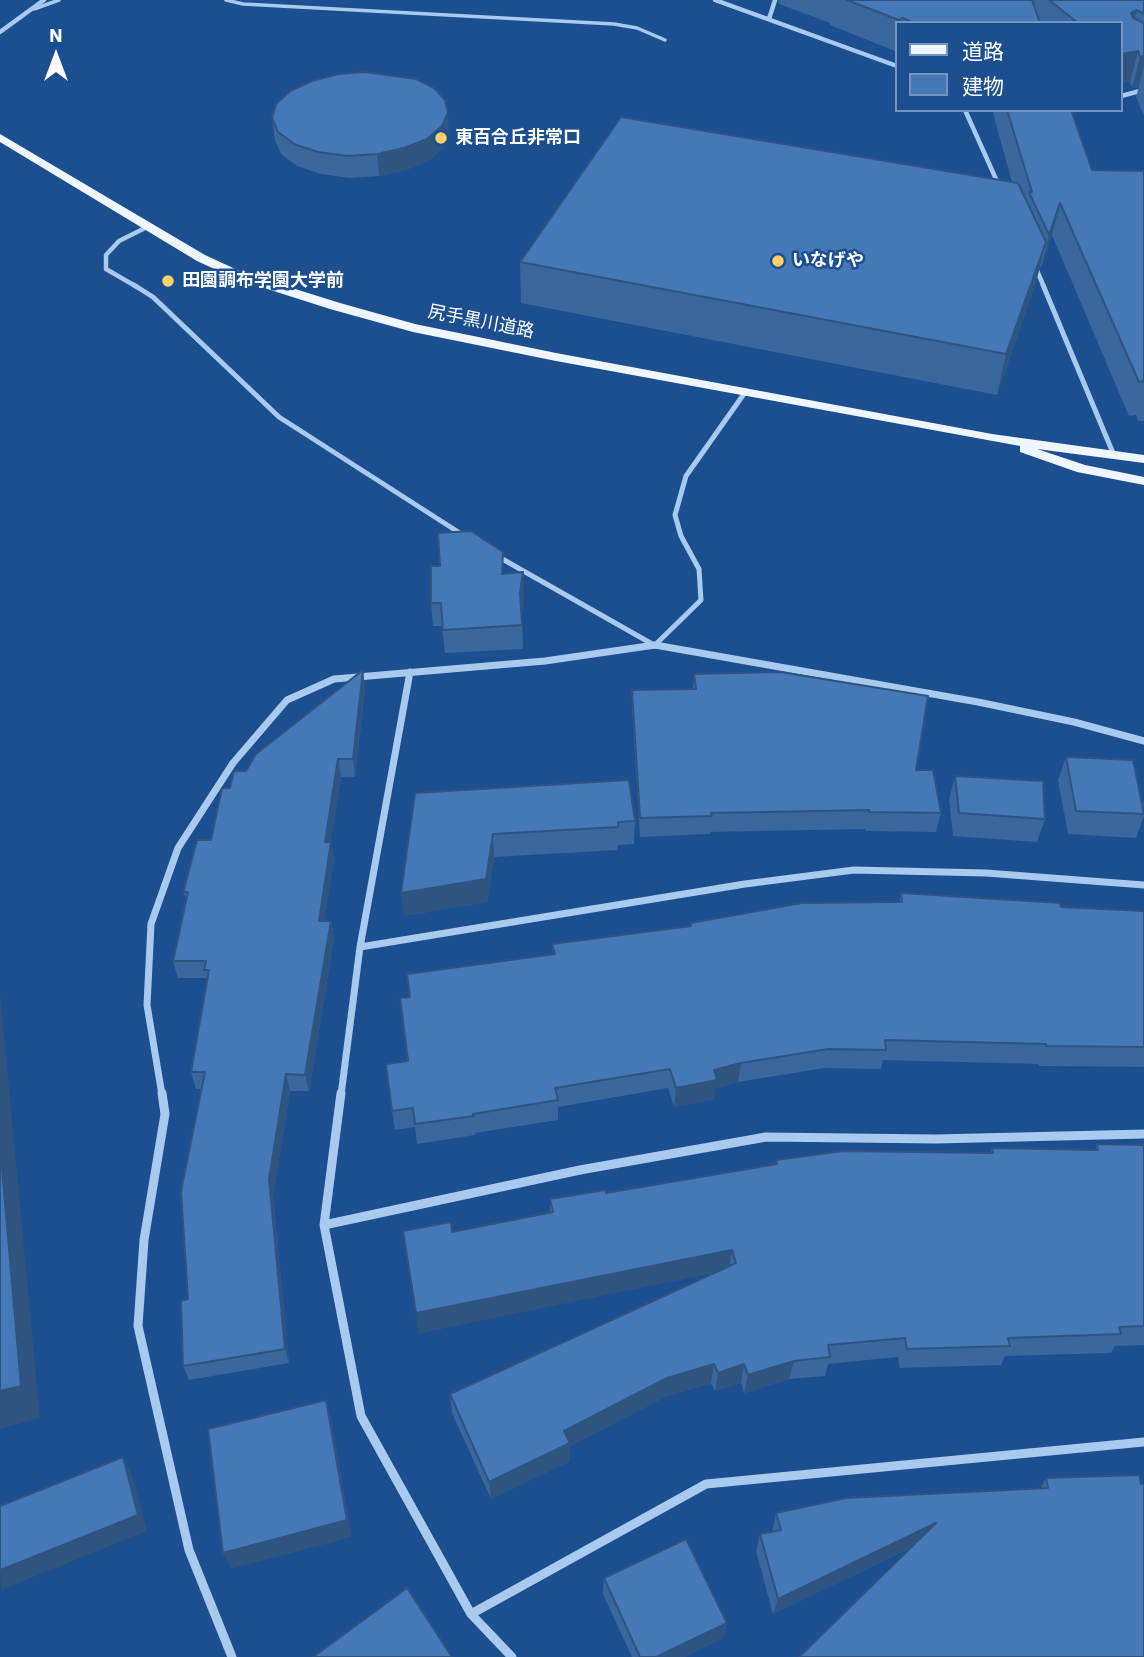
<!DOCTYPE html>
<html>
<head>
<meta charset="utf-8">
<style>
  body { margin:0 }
  #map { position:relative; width:1144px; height:1657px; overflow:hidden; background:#1b4f8f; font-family:"IBM Plex Sans","Noto Sans JP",sans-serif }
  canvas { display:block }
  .legend { position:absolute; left:895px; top:21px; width:228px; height:91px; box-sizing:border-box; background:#1b4f8f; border:2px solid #7695bc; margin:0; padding:9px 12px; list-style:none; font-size:21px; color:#fff }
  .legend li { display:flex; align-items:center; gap:14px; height:35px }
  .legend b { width:35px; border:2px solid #7695bc }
  .north { position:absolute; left:21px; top:21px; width:70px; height:70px; -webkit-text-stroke:5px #1b4f8f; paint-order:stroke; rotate:0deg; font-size:19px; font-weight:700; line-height:28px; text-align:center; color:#fff }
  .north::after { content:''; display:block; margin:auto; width:24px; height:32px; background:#fff; clip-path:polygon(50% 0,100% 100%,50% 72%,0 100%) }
</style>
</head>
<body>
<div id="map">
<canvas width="1144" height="1657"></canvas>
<ul class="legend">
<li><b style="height:9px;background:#f0f6ff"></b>道路</li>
<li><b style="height:19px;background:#4478b7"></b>建物</li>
</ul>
<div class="north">N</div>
</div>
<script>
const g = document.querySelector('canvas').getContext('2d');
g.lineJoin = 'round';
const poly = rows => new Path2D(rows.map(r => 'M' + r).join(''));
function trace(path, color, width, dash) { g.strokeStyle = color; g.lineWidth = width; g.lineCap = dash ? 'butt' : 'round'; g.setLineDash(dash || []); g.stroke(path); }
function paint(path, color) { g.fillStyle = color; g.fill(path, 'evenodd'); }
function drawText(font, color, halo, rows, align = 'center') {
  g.font = font + ' "IBM Plex Sans","Noto Sans JP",sans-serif'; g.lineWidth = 5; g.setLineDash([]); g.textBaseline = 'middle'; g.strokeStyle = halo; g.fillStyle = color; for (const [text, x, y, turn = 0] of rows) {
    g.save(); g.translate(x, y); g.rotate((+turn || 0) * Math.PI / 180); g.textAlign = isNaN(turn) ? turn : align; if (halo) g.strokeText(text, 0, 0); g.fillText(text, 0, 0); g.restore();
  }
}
const service = poly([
  [226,0,243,4,614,24,637,28,665,40],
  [34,9,59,0]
]);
const minorFar3 = poly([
  [715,0,897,66],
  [769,19,775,0],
  [0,32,44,0],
  [1121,96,1144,90],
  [965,110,1000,188],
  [1035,266,1044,287],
  [137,287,106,269,106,255,119,241,147,227]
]);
const minorFar2 = poly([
  [134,285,153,297,279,417,466,537],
  [1043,285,1113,453],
  [497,556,654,645],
  [655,645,701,600,699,569,681,536,675,515,686,476,746,391],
  [649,646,660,646]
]);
const minorFar1 = poly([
  [360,947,745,884,854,870,986,873,1144,885],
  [162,1095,147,1005,151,924,178,848,233,763,287,700,334,679,545,661,655,645,978,702,1074,722,1144,741],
  [341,1095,360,947,410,672]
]);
const minor = poly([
  [162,1093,165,1114,144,1240,138,1326,189,1550,232,1657],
  [341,1093,324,1225,361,1416,471,1614,512,1657],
  [324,1225,580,1170,766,1137,936,1139,1144,1134],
  [471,1614,706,1484,1144,1442]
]);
const primary = poly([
  [0,134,205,255,244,273,340,303,415,324,556,353,992,434,1144,455,1144,463,1037,449,1085,465,1144,477,1144,485,1077,472,1020,452,1020,446,556,361,413,332,330,309,236,279,197,261,0,142,0,134]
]);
const wall = poly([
  [778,0,1144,0,1144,116,1136,97,1139,86,1132,88,1130,82,1121,23,897,23,897,49,895,51,830,25,830,23,779,4],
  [992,110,1071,110,1092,170,1144,171,1144,421,1138,421,1136,415,1129,416,1052,235,1041,268,1040,266,1036,282,997,395,521,303,520,262,1012,182],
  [272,118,449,135,443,148,428,161,406,170,379,176,350,178,321,174,297,166,281,154,275,140],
  [504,574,524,595,522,613,523,649,445,653,442,626,433,626,431,603],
  [694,674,916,770,941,813,936,832,866,831,865,829,710,832,710,834,640,837,632,709,632,690,693,689],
  [365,688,355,777,341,777,330,842,334,859,324,921,331,921,334,938,309,1091,290,1091,273,1195,289,1363,189,1380,183,1366,201,1089,196,1089,191,1072,207,981,206,978,178,978,173,961,186,900,184,892,211,840,230,788,246,771],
  [1066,757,1143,805,1144,801,1144,816,1136,838,1068,834,1058,780],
  [955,776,1045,819,1037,842,953,836,949,799],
  [415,793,635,821,634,844,618,845,617,850,494,857,487,902,404,916],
  [901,893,1061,907,1144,911,1144,1067,1039,1066,1038,1064,883,1060,881,1069,824,1068,738,1082,715,1089,714,1099,674,1107,668,1088,558,1107,558,1120,475,1133,475,1135,417,1144,415,1127,395,1130,392,1111,408,1061,410,997,553,955,552,944,690,926,691,923,899,902],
  [1097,1144,1144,1145,1144,1345,1115,1346,1111,1353,1005,1356,1001,1365,900,1368,898,1357,828,1364,825,1376,789,1379,744,1393,741,1383,715,1391,711,1383,665,1397,570,1446,570,1461,491,1499,452,1413,450,1394,716,1272,419,1333,452,1232,550,1213,550,1199,606,1193,776,1164,776,1160,990,1153,992,1148,1095,1150],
  [1139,1475,910,1548,773,1614,756,1551,760,1534,772,1532,776,1513,1040,1489,1046,1478],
  [604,1578,727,1623,723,1638,684,1657,632,1657,603,1594]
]);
const shadedWall = poly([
  [1137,10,1129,41,1131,13],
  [897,34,897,49,895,51],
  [1138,51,1130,82,1121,84,1121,54],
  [1144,56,1144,66,1139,86,1132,88,1140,57],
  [448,113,449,135,443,148,428,161,406,170,379,176,377,154],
  [1060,203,1052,235,1041,268,1049,235],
  [1046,242,1036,282,997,395,1006,354],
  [523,572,524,595,521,617,520,593],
  [363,670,365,688,355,777,353,759],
  [338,759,341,777,328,859,325,842],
  [493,834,494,857,487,902,404,916,401,893],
  [331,842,334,859,322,938,319,921],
  [331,921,334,938,309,1091,305,1075],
  [0,992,40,1418,0,1429],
  [741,1063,738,1082,715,1089,714,1099,674,1107,676,1088,714,1070],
  [286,1074,290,1091,273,1195,289,1363,285,1349,269,1179],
  [732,1250,729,1270,419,1333,416,1313],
  [794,1361,789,1379,744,1393,748,1375],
  [714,1364,711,1383,665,1397,570,1446,570,1461,491,1499,489,1482,564,1431,667,1378],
  [744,1364,741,1383,715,1391,718,1373],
  [326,1400,331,1418,352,1537,231,1569,223,1553],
  [123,1457,132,1475,147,1531,1,1590,0,1570],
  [936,1523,928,1539,773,1614,778,1599],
  [727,1623,723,1638,684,1657,656,1657]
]);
const building = poly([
  [847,0,1032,0,1040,23,914,23,903,18,899,20,847,0],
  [1049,0,1144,0,1144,14,1137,10,1131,13,1133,18,1144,23,1144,56,1140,57,1138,51,1121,54,1121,23,1078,23,1049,0],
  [365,72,416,79,434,88,445,100,448,113,442,126,427,139,404,148,377,154,348,156,318,152,294,144,278,132,272,118,276,104,290,91,312,81,338,74,365,72],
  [1007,110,1071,110,1092,170,1144,171,1144,381,1139,382,1060,203,1049,235,1029,192,1032,192,1007,110],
  [621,117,1018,183,1046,242,1006,354,520,262,621,117],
  [471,531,503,552,502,574,523,572,520,593,522,625,443,630,441,603,431,603,431,566,440,566,438,533,471,531],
  [363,670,353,759,338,759,325,842,331,842,319,921,331,921,305,1075,286,1074,269,1179,285,1349,183,1366,181,1301,188,1299,181,1191,205,1072,191,1072,209,970,204,970,206,961,173,961,188,892,184,892,185,885,197,840,211,840,222,788,230,788,234,771,246,771,256,754,363,670],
  [780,672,928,696,916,770,933,770,941,813,869,812,869,810,711,813,712,816,640,818,632,690,696,689,694,674,780,672],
  [1066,757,1133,760,1144,814,1076,811,1066,757],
  [955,776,1043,781,1045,819,959,813,955,776],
  [629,780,635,821,618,822,618,827,493,834,486,879,401,893,415,793,629,780],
  [901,893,1060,903,1061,907,1144,911,1144,1047,1046,1046,1046,1044,885,1040,886,1050,828,1049,741,1063,714,1070,717,1080,676,1088,670,1069,555,1088,558,1100,473,1114,474,1116,415,1124,413,1108,392,1111,386,1064,408,1061,400,998,410,997,407,974,555,954,552,944,691,926,691,923,802,903,902,902,901,893],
  [1097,1144,1144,1145,1144,1326,1119,1327,1121,1334,1008,1338,1010,1346,907,1349,905,1338,828,1345,830,1357,794,1361,748,1375,744,1364,718,1373,714,1364,667,1378,564,1431,570,1443,489,1482,450,1394,736,1263,732,1250,416,1313,403,1231,451,1222,452,1232,553,1212,550,1199,605,1190,606,1193,777,1164,776,1160,843,1151,993,1153,992,1148,1098,1150,1097,1144],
  [0,1146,21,1386,0,1391,0,1146],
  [326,1400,347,1520,223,1553,208,1429,326,1400],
  [123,1457,138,1515,0,1570,0,1506,123,1457],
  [1139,1475,1141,1484,1144,1484,1144,1657,799,1657,936,1523,778,1599,760,1534,781,1530,776,1513,846,1498,1048,1488,1046,1478,1139,1475],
  [686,1539,727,1623,656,1657,640,1657,604,1578,686,1539],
  [407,1588,452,1657,313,1657,407,1588]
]);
const markers = [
  [441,138,7,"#ffd166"],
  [778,261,7,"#ffd166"],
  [168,281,7,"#ffd166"]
];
const farPoinames = [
  ["東百合丘非常口",455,138],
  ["いなげや",792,261],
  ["田園調布学園大学前",182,281]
];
const farStreetnames = [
  ["尻手黒川道路",481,322,11]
];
trace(service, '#a9c9ee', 3.5);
trace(minorFar3, '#a9c9ee', 4.5);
trace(minorFar2, '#a9c9ee', 5);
trace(minorFar1, '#a9c9ee', 7);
trace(minor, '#a9c9ee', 9);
paint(primary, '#f0f6ff');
paint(wall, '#3a679d');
paint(shadedWall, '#305480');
paint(building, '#4478b7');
trace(building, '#305480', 2);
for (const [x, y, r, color] of markers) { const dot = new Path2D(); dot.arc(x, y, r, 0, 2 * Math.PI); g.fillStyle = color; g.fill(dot); trace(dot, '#1b4f8f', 2.5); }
drawText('bold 18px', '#fff', '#1b4f8f', farPoinames, 'left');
drawText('18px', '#fff', '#1b4f8f', farStreetnames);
</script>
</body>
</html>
